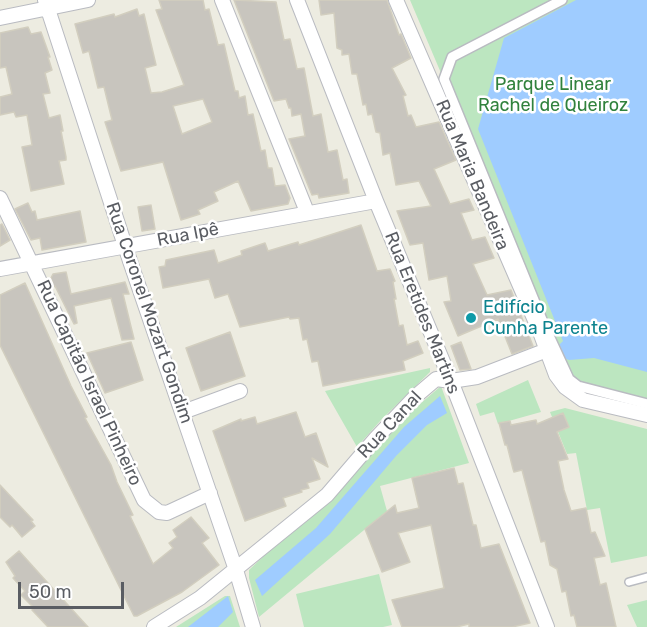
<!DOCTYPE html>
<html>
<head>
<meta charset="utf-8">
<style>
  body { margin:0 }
  #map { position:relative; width:647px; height:627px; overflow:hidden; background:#edece1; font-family:Rubik,sans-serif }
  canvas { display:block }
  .scale { position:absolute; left:18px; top:582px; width:106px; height:27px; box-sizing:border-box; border:3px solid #5a5d63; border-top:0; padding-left:8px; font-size:18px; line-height:21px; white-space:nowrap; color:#5a5d63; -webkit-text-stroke:4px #fff; paint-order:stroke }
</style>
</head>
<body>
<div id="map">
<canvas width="647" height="627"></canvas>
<div class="scale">50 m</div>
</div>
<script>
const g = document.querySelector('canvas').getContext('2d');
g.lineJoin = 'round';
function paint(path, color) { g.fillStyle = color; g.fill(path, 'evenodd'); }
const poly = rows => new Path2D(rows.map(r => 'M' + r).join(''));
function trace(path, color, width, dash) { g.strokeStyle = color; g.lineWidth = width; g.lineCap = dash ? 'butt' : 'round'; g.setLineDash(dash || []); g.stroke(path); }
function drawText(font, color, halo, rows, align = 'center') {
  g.font = font + ' Rubik,sans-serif'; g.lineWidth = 5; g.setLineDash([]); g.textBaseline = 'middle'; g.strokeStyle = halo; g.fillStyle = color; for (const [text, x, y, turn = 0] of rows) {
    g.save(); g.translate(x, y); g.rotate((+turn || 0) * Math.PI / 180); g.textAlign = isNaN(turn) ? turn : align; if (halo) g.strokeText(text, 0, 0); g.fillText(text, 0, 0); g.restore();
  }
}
const green = poly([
  [410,0,647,0,647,404,572,382],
  [430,368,430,372,381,420,357,447,325,391],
  [528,380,541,412,498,424,494,412,480,416,476,404],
  [441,386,469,463,380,486,387,511,259,617,249,578,249,570,366,459,407,415],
  [565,408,647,429,647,556,611,563,600,508,587,510,576,453,567,454,550,412],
  [379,574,392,625,383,627,304,627,296,594],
  [225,596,230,596,240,627,176,627],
  [647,600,647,627,637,627,627,605]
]);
const water = poly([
  [576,0,647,0,647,372,594,358,569,360,564,358,559,345,563,341,478,129,504,38],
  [440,396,447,413,427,425,396,456,330,534,262,596,255,580,316,528,404,427],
  [228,596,233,612,218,627,188,627]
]);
const building = poly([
  [159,0,203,0,205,10,209,9,218,45,224,44,235,91,238,91,239,98,245,96,248,115,253,114,261,151,265,150,268,168,272,168,275,186,285,185,290,198,288,204,251,211,238,181,214,192,218,201,198,210,200,214,181,220,163,162,121,171,105,122,112,120,104,87,98,88,89,51,83,53,75,24,114,14,115,17,137,9,139,16,144,14,156,65,145,68,151,93,162,92,184,85,156,10,162,9,159,0],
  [203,99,212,122,182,134,173,106,203,99],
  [234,0,276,2,284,40,290,39,297,69,304,68,313,116,321,114,328,152,337,150,343,180,347,179,349,193,319,198,318,194,312,195,289,139,305,136,301,114,292,116,291,108,289,108,286,99,274,101,234,0],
  [319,0,387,0,399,35,401,34,411,58,392,68,406,95,403,96,408,116,411,115,416,127,439,122,456,160,434,169,450,204,469,199,474,210,461,213,472,240,485,237,494,258,473,264,487,295,511,290,533,346,512,354,498,319,458,336,444,302,451,301,447,276,429,280,423,243,410,245,397,211,431,206,419,181,396,185,390,153,383,155,380,133,376,132,372,114,368,115,366,104,363,105,357,74,352,74,349,54,342,55,342,50,337,48,334,13,321,15,319,0],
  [28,27,31,34,41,32,50,57,48,57,52,70,45,73,50,93,43,94,49,118,60,115,63,131,61,131,66,157,66,160,59,161,64,184,31,191,22,147,32,145,27,115,16,117,14,112,0,115,0,97,12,94,6,67,0,68,0,33,28,27],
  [28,203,32,212,35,211,37,220,80,211,86,242,42,250,40,238,31,240,15,209,28,203],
  [151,205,155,229,142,231,138,207,151,205],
  [2,224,10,240,0,246,0,225,2,224],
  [361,225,377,271,390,269,395,281,393,282,396,299,394,299,399,326,403,325,407,345,418,341,423,353,403,361,405,370,323,386,318,361,312,362,307,339,303,340,299,318,290,319,289,317,240,327,228,294,215,298,209,279,163,288,159,267,165,266,166,260,214,250,218,263,242,255,241,251,265,243,268,251,298,242,299,245,361,225],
  [66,272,71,294,125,282,129,294,123,294,134,339,122,340,111,298,74,306,77,323,74,324,55,286,53,287,51,278,53,274,66,272],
  [25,283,71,386,87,417,85,418,111,465,117,482,133,515,130,516,153,564,173,548,169,543,177,537,173,530,191,517,209,538,202,543,219,565,182,592,137,616,134,616,119,586,0,345,0,295,25,283],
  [230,332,245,376,201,391,186,348,230,332],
  [131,342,143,380,105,393,87,353,131,342],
  [461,342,471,369,460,370,451,346,461,342],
  [296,412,305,437,316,433,328,467,312,458,320,479,307,483,309,488,301,490,302,492,283,498,286,506,245,521,213,431,241,419,241,421,255,417,257,424,296,412],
  [563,413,569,427,557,432,568,459,558,461,564,490,571,511,586,508,591,533,595,532,605,556,594,558,600,585,606,583,616,627,577,627,574,615,571,616,566,591,562,592,557,569,550,565,545,541,541,542,522,470,514,472,513,469,507,445,505,445,499,423,510,421,511,425,536,420,537,424,563,413],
  [454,468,458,484,463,483,473,525,476,525,481,548,499,544,530,623,512,627,469,627,469,624,456,627,402,627,392,600,444,588,431,525,398,533,410,562,382,572,365,529,395,505,397,513,419,508,412,478,454,468],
  [0,485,33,520,31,521,35,526,22,537,12,525,10,527,0,517,0,485],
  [19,551,47,582,88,627,48,627,32,610,34,608,21,595,25,591,13,578,15,576,6,562,19,551]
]);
const service = poly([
  [629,582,647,577]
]);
const pedestrian = poly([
  [562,0,452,57,444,79,545,327,569,379,578,386,647,404]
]);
const minor = poly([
  [45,0,130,261,236,570,253,627],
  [222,0,307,212],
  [297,0,376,201,451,381,547,627],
  [396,0,540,332,556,375,565,387,583,400,647,415],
  [0,18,88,0],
  [0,198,144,500,159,512,167,513,210,493],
  [0,269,376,201],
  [183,412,240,391],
  [154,627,200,598,327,495,376,438,416,396,436,379,451,381,477,377,547,350]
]);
const markers = [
  [471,318,6,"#0f9aa8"]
];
const parkNames = [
  ["Parque Linear",553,85],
  ["Rachel de Queiroz",553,106]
];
const streetNames = [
  ["Rua Maria Bandeira",472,175,67],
  ["Rua Ipê",188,235,-11],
  ["Rua Coronel Mozart Gondim",149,313,71],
  ["Rua Eretides Martins",422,313,68],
  ["Rua Capitão Israel Pinheiro",89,383,65],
  ["Rua Canal",390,425,-47]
];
const cultureNames = [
  ["Edifício",483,308],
  ["Cunha Parente",483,329]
];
paint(green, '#bce6c0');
paint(water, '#9fccff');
paint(building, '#c8c5be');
trace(building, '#d2cebf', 1.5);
trace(service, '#b9bbc1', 10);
trace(pedestrian, '#b9bbc1', 12);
trace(minor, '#b9bbc1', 16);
trace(service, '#fff', 7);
trace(pedestrian, '#fff', 9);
trace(minor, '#fff', 14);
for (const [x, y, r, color] of markers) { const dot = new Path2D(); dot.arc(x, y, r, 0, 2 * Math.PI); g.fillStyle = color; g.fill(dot); trace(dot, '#fff', 2); }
drawText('18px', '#31823d', '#fff', parkNames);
drawText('18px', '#5a5d63', '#fff', streetNames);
drawText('18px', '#0d838f', '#fff', cultureNames, 'left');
</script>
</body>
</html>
